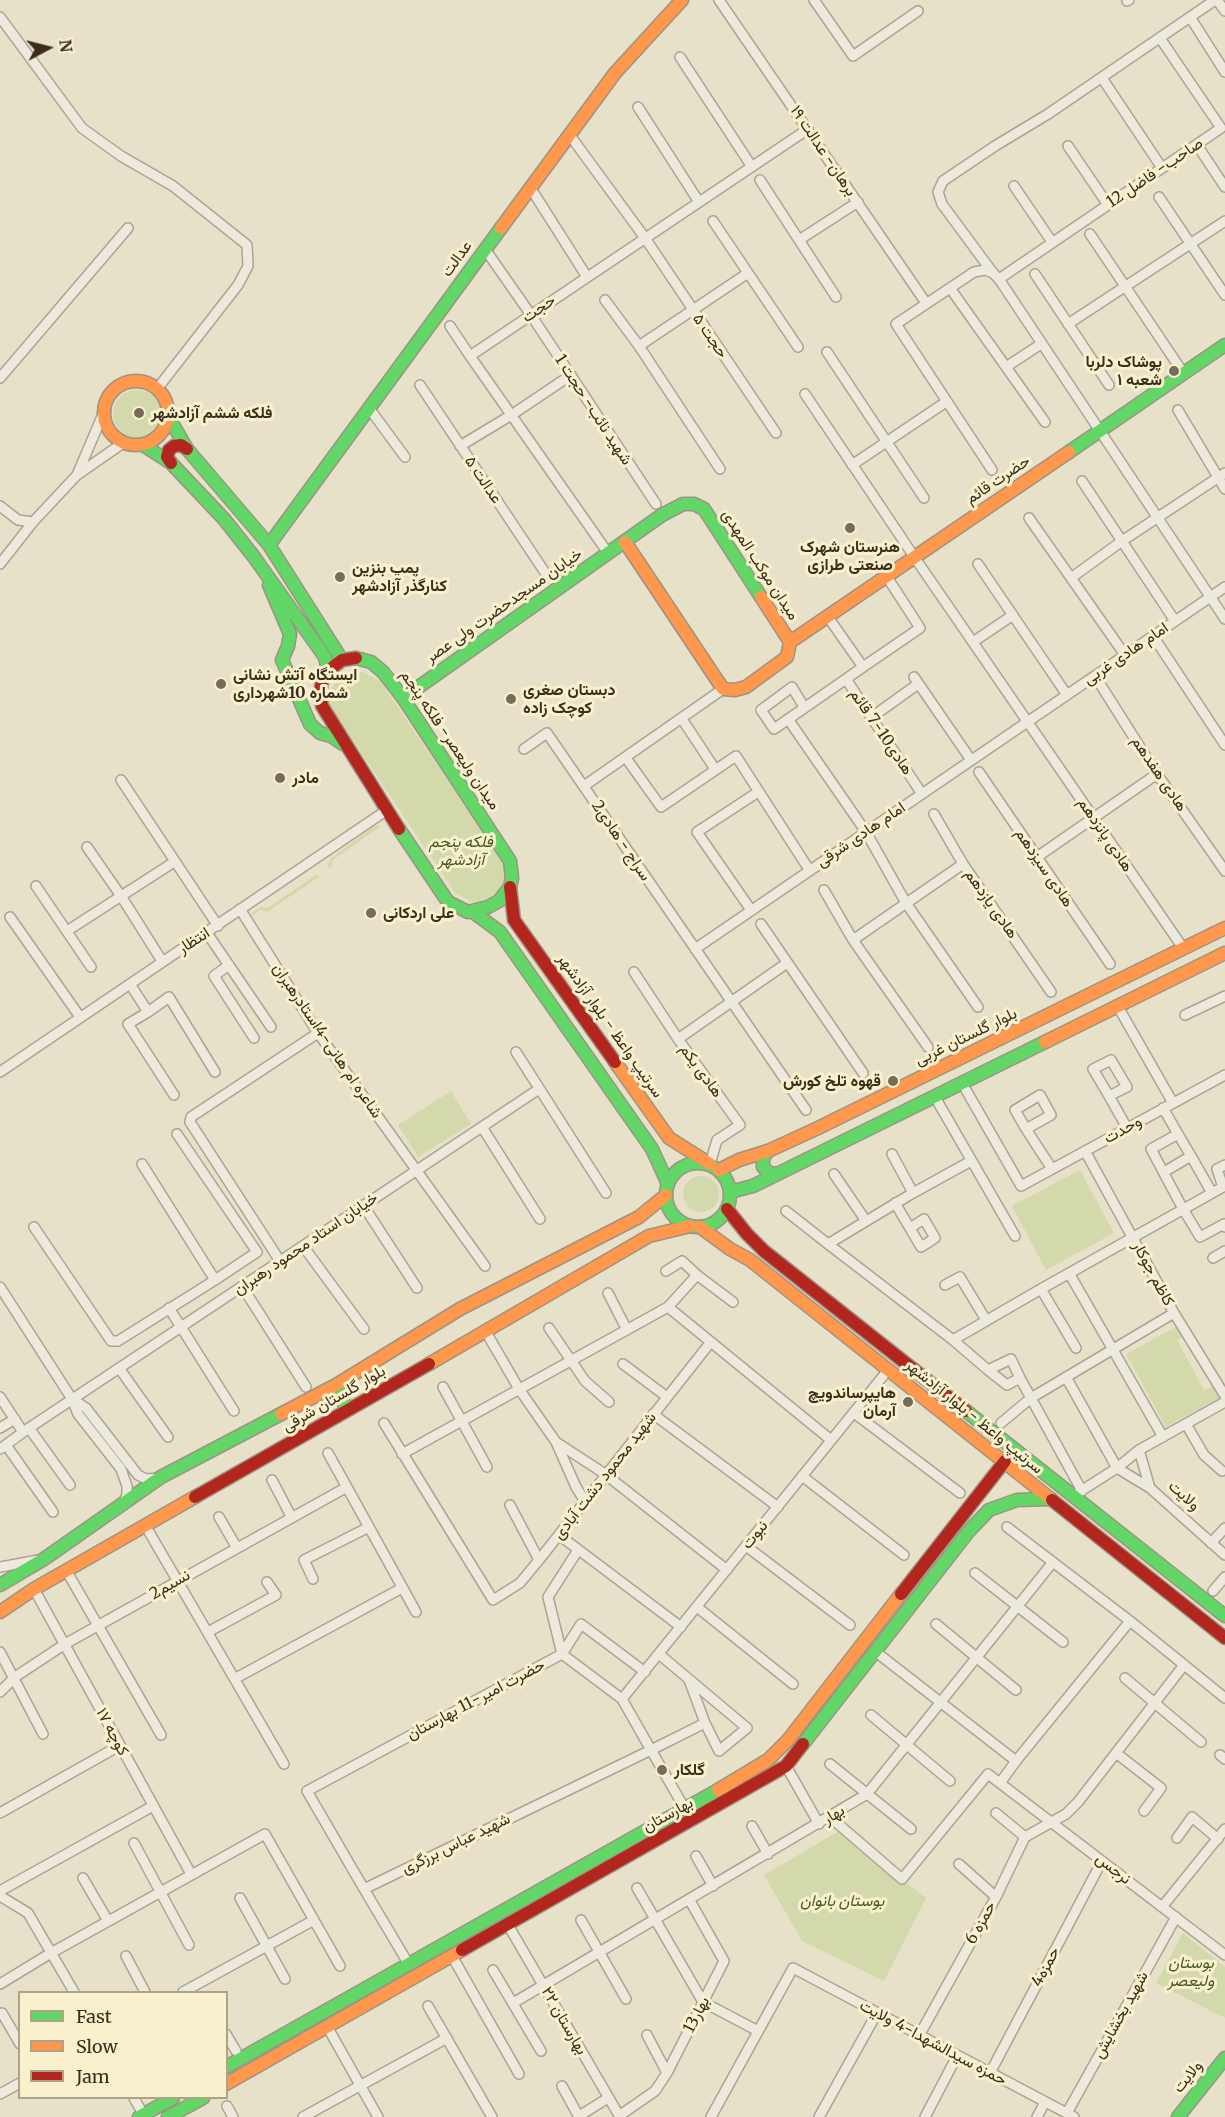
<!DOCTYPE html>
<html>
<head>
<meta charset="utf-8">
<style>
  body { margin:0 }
  #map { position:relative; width:1225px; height:2117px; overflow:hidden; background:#e7e1ca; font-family:Merriweather,serif }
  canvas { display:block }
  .legend { position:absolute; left:18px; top:1991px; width:210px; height:108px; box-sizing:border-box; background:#f9f1ce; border:2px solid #ada386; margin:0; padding:8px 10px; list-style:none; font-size:18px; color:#3b2d1b }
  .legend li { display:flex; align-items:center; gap:12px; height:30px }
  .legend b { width:30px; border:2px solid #ada386 }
  .north { position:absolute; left:18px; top:18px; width:60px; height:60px; -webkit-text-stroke:4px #f9f1ce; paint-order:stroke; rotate:83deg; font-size:16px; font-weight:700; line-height:24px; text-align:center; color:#3b2d1b }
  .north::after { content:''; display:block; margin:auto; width:21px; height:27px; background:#3b2d1b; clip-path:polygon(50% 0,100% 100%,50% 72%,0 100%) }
</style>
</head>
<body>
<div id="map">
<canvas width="1225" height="2117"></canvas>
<ul class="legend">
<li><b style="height:8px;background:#63d668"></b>Fast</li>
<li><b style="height:8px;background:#ff974d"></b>Slow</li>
<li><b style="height:8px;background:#b3261e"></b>Jam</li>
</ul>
<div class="north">N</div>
</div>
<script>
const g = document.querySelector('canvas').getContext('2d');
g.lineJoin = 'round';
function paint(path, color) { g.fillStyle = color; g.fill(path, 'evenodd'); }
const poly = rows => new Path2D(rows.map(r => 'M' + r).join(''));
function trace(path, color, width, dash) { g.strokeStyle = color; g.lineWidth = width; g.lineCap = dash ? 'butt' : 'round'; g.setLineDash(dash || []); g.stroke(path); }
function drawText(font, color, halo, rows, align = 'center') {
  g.font = font + ' Merriweather,Vazirmatn,serif'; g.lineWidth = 6; g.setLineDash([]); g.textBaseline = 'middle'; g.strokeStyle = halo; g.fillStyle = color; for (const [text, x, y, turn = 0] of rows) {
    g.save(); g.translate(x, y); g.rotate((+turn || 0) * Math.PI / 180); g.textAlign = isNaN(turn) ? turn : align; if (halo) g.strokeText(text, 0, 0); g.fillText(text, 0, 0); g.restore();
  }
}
const green = poly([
  '113 414a24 24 0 1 1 48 0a24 24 0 1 1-48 0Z',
  [363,672,380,681,509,871,506,886,489,898,474,903,456,894,329,705,330,691,342,673],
  [374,826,381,826,333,860,331,868,327,867,330,859],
  [317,874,319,877,267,912,260,910,253,915,251,913,261,907,268,908],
  [451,1091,471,1124,418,1157,398,1125],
  [1080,1170,1114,1233,1046,1270,1012,1206],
  '683 1194a18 18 0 1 1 36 0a18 18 0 1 1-36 0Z',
  [1178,1326,1184,1336,1177,1340,1204,1390,1213,1386,1220,1398,1166,1427,1126,1354],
  [839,1831,926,1898,884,1981,802,1941,764,1875],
  [1183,1933,1225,1967,1225,2018,1156,1983]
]);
const street = poly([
  [719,0,926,303],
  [814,0,853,56,918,11],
  [1217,0,1225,11],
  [1127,1,1129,0],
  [0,17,82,128,121,156,173,186,247,245,248,266,238,285,157,389],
  [1190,17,1225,72],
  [680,57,752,167],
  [1102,78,1162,168],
  [638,107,699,202],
  [569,134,645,238,776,433],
  [1197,145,1225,187],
  [1068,146,1108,205],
  [760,180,836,297],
  [1014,186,1052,242],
  [530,187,587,277],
  [1159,197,1225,295],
  [713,221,798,347],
  [1090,234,1184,374],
  [799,240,858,202],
  [485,249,531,315,656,504],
  [993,273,942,204,938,192,943,181,995,146,1048,114,1215,0],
  [1035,274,1109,385],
  [999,279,1221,128,1160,38],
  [950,288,1045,422],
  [605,300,639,346,720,469],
  [1068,324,1225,221],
  [450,326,470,356],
  [639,346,748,273],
  [827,352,924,498],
  [1006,367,1041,344],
  [0,378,128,228],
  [420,385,546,574],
  [805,394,915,558,1183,948],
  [369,408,405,457],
  [1178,410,1225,489],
  [460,446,513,414,571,375],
  [852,465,946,402],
  [992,470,896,324,974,272,985,270,993,273,999,279,1225,619],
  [77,475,103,414],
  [1082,481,1175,621],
  [0,506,18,520,33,522],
  [1029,518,1125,655],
  [608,553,470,356,808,129],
  [0,564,33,522,77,475,123,443],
  [978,564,1067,695],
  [1071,578,1122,541,1225,473],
  [828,617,863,667,846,679,922,794],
  [1153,636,1225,745],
  [973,642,1013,615],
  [863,667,920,628,887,577],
  [1095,676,1157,774,1225,871],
  [914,677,971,760],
  [804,707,792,687,761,710,774,729,846,679],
  [872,717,918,684],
  [682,719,715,769],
  [788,719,866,832,906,903,978,1007],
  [524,749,547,733,806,1110],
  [626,758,661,807,736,756,810,871],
  [979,772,1110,964],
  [121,780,218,926],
  [584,786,723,689],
  [934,814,963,864,1051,992],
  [87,847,121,896,162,961],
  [1037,857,1157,774],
  [36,886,91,967],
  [824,890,853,940,928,1047],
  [240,909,318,1033,485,1266],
  [751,910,697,832,758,792],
  [10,917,80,1017],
  [761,924,863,1073],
  [67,931,174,862],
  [207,933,271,1027],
  [853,940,963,864],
  [695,949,1225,587],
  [229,965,214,976,254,1038],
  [634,972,678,1039,740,1125,717,1140,710,1164],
  [130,984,148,1012,169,997,215,1072],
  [1117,1005,1173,1103],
  [148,1012,128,1024,174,1095],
  [1185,1015,1225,996],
  [678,1039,787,963],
  [516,1052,606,1193],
  [0,1072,387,810],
  [966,1090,1021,1186,1225,1075],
  [1109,1096,1127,1087,1111,1060,1093,1069,1109,1096,1127,1128],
  [935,1097,1015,1236],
  [1163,1108,1178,1134],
  [482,1127,540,1219],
  [1026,1129,1051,1115,1040,1095,1015,1110,1026,1129,1052,1169],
  [1085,1151,1174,1313,1225,1396],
  [892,1154,913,1193],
  [1191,1156,1212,1193],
  [971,1161,913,1193,828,1244,953,1340,1041,1289,1223,1187,1217,1169,1225,1165],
  [142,1164,215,1280],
  [1164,1172,1191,1156,1178,1134,1151,1149,1183,1209,1200,1237,1224,1224,1225,1227],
  [834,1174,866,1221],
  [895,1203,921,1247,935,1238,924,1219,910,1228],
  [363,1205,417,1288],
  [786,1211,828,1244],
  [34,1227,111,1341,118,1341,215,1280,257,1252,177,1134],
  [303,1246,364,1329],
  [1213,1258,1225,1251],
  [280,1261,190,1122,191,1117,318,1033],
  [666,1271,682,1261,697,1275],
  [1069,1273,1163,1437],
  [945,1285,960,1277,986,1320],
  [242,1286,306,1387],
  [0,1287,72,1399,78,1414,121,1469,127,1486,127,1495,123,1503],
  [1041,1289,1076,1348],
  [608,1293,627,1330],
  [668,1307,831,1440],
  [169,1308,234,1411],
  [549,1328,585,1381,609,1402],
  [486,1332,519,1389,556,1442,576,1487,586,1503],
  [953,1340,988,1370,1007,1385,1020,1378,1011,1359,988,1370],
  [623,1364,667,1397],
  [119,1368,168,1437],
  [1066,1377,1117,1468,1150,1488],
  [1020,1378,1082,1491],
  [443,1387,487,1467],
  [0,1397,23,1432],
  [72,1399,86,1408,138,1475,146,1479,159,1478],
  [854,1413,960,1493],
  [653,1414,778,1507],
  [384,1423,493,1600,520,1583,539,1560,710,1343],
  [1001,1423,1031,1398,1174,1313],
  [1186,1424,1204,1455,1222,1471],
  [0,1428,15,1419],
  [29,1428,70,1485],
  [556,1442,605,1474,727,1570],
  [6,1445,53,1512],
  [0,1449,29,1428,539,1089],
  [1139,1450,1150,1488,1225,1555],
  [328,1453,416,1612],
  [402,1454,668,1307,697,1275,733,1302],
  [802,1476,904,1555],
  [272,1480,292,1518],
  [1073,1496,1117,1468,1139,1450,1225,1402],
  [510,1505,539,1560],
  [219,1517,237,1548],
  [145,1525,284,1764],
  [1007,1527,1130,1621,1225,1698],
  [559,1535,681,1627],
  [1211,1543,1225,1528],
  [746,1546,850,1625],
  [0,1567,38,1560],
  [66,1570,161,1735],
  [975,1573,1063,1642],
  [313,1579,304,1560,369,1527],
  [34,1589,191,1874],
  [1213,1591,1225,1577],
  [697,1607,793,1684],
  [936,1624,1016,1690],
  [208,1632,276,1595,267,1582],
  [0,1652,43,1734],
  [876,1652,1016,1761,1000,1783],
  [562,1654,581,1624,645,1672],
  [562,1654,548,1597,578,1550],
  [659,1654,747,1728,719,1751,705,1723,689,1680],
  [236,1678,402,1588],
  [1125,1678,1201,1742],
  [0,1692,15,1677,65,1644,347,1487],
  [622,1699,888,1370],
  [871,1715,950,1781],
  [1116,1753,1161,1788,1144,1811],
  [1220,1755,1225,1759],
  [1016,1761,1130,1621],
  [830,1764,911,1829],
  [786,1766,819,1824],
  [685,1809,651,1750,622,1699,562,1654,307,1791,364,1889,651,1750,705,1723],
  [0,1813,119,1746],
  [996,1813,1025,1837],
  [830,1817,902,1879,988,1774,1225,1955],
  [752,1826,768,1854],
  [1177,1838,1192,1817,1218,1839],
  [134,1843,189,1945],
  [696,1856,713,1886],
  [959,1864,996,1897],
  [83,1878,108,1921],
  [637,1888,703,2002,758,2031],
  [364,1889,408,1963],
  [0,1891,153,1806],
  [0,1896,28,1913,74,1992],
  [240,1898,285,1979],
  [1162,1907,1225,1829],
  [581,1920,626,1999],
  [508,1925,620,2117],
  [126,1956,145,1992],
  [452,1956,519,2074],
  [493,1970,541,2051],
  [0,1984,51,1953,265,1834,340,1966],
  [183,1992,314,1920],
  [513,2003,867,1794,1053,1562],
  [428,2006,492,2117],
  [2,2013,20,2044],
  [328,2028,378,2117],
  [226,2034,236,2051],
  [920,2034,996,1897,1025,1837,1066,1814,1078,1802,1184,1665],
  [647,2035,667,2073],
  [990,2073,1102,1861],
  [562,2086,579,2117],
  [0,2094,20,2083],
  [134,2098,143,2114],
  [227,2106,233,2117],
  [1067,2113,1176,1917],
  [579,2116,608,2098],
  [619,2116,655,2091,667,2073,724,1961,689,1899],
  [303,2117,447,2038],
  [711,2117,793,1968,1074,2117],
  [819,2117,877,2013],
  [925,2117,957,2056],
  [1037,2117,1045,2102]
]);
const fast = poly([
  [168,416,187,449,269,545,342,660],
  [143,445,171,463,224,519,254,557,325,657,328,671],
  [1069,452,1225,345],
  [269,545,501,228],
  [269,585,290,634,288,646,282,660,310,724,320,733,331,736,343,744],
  [356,658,371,662,383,672,403,698,510,861,512,878,510,887,499,901,488,907,468,912,448,902,399,829],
  [403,698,662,515,683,504,694,504,704,509,761,597],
  [473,912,500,932,652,1149,668,1184],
  [768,1151,763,1158,763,1167,769,1173,777,1174],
  '666 1195a32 32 0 1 1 64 0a32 32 0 1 1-64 0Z',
  [730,1192,753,1186,1045,1042],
  [336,1385,347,1410],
  [966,1411,1225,1616],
  [0,1585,44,1559,161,1477,281,1414],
  [803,1744,969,1531,989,1510,1017,1500,1051,1499],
  [226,2067,718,1790],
  [139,2117,173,2098],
  [168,2117,203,2098],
  [1178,2117,1225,2058]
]);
const slow = poly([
  [501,228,615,73,682,0],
  '104 413a32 32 0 1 1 64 0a32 32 0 1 1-64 0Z',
  [625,542,723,689,735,690,746,687,787,657,790,642,761,597],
  [790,642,1069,452],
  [1045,1042,1225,953],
  [615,1062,669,1138,710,1164],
  [719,1170,739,1160,768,1151,818,1128,1225,928],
  [700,1227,730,1249,750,1260,1052,1500],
  [429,1364,649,1236,690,1226],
  [281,1414,336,1385,460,1309,639,1217,666,1195],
  [0,1612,34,1589,195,1497],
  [718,1790,768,1760,788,1740,901,1594],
  [226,2084,462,1950]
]);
const jam = poly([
  [171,463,167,457,169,450,174,446,181,445,187,449],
  [356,658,342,660,328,671,322,681,320,694,322,706,399,829],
  [510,887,514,920,615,1062],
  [727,1209,747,1234,764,1251,966,1411],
  [195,1497,429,1364],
  [1052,1500,1225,1638],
  [901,1594,1005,1461],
  [462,1950,786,1766,803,1744]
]);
const markers = [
  [1174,371,6,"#776c58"],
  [139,413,6,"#776c58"],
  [850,528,6,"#776c58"],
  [340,577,6,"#776c58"],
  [221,684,6,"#776c58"],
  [511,699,6,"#776c58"],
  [280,778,6,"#776c58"],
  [371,913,6,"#776c58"],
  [893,1081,6,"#776c58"],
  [908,1402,6,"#776c58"],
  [662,1770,6,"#776c58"]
];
const streetNames = [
  ["برهان- عدالت ۱۹",823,151,56],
  ["صاحب- فاضل 12",1155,173,-34],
  ["عدالت",457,259,-54],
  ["حجت",539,309,-34],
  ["حجت ۵",710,336,56],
  ["شهید نائب- حجت 1",593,410,57],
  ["عدالت ۵",483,480,56],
  ["حضرت قائم",998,480,-34],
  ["میدان موکب المهدی",760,565,57],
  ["خیابان مسجدحضرت ولی عصر",504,606,-35],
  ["امام هادی غربی",1126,654,-34],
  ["هادی10-7 قائم",881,732,56],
  ["میدان ولیعصر- فلکه پنجم",450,740,56],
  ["هادی هفدهم",1159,774,56],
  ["امام هادی شرقی",861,835,-34],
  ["هادی پانزدهم",1105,835,56],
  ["سراج - هادی2",621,841,56],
  ["هادی سیزدهم",1044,868,56],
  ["هادی یازدهم",991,904,55],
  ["انتظار",194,941,-33],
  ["سرتیپ واعظ - بلوار آزادشهر",610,1026,55],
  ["بلوار گلستان غربی",966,1037,-26],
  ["شاعره ام هانی-4استادرهبران",327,1041,56],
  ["هادی یکم",701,1071,54],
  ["وحدت",1123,1130,-29],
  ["خیابان استاد محمود رهبران",306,1244,-34],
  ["کاظم جوکار",1153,1274,62],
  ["بلوار گلستان شرقی",334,1399,-30],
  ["سرتیپ واعظ - بلوار آزادشهر",974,1417,39],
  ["شهید محمود دشت آبادی",605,1476,-52],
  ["ولایت",1184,1496,42],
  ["نبوت",755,1535,-51],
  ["نسیم2",170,1585,-30],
  ["حضرت امیر-11 بهارستان",476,1700,-28],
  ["کوچه ۱۷",112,1732,62],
  ["بهارستان",668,1815,-29],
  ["بهار",834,1815,-31],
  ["شهید عباس برزگری",456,1844,-26],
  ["نرجس",1113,1869,38],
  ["حمزه 6",981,1923,-61],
  ["حمزه4",1046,1967,-62],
  ["بهار13",697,2015,-63],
  ["شهید بخشایش",1121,2015,-61],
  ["بهارستان ۲۲",564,2021,60],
  ["حمزه سیدالشهدا-4 ولایت",933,2043,28],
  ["ولایت",1188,2077,-51]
];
const poiNames = [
  ["پوشاک دلربا",1162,362,"right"],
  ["شعبه ۱",1162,380,"right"],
  ["فلکه ششم آزادشهر",151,413],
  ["هنرستان شهرک",850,547,"center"],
  ["صنعتی طرازی",850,565,"center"],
  ["پمپ بنزین",352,568],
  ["کنارگذر آزادشهر",352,586],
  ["ایستگاه آتش نشانی",233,675],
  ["شماره 10شهرداری",233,693],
  ["دبستان صغری",523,690],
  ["کوچک زاده",523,708],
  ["مادر",292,778],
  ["علی اردکانی",383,913],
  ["قهوه تلخ کورش",881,1081,"right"],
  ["هایپرساندویچ",896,1393,"right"],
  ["آرمان",896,1411,"right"],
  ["گلکار",674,1770]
];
const parkNames = [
  ["فلکه پنجم",461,842],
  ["آزادشهر",461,860],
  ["بوستان بانوان",842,1901],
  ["بوستان",1191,1963],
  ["ولیعصر",1191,1981]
];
paint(green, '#d4d9ab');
trace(street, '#aba494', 12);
trace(fast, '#9b9484', 15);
trace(slow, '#9b9484', 15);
trace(jam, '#9b9484', 15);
trace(street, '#edeadd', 9);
trace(fast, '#63d668', 12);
trace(slow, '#ff974d', 12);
trace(jam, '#b3261e', 12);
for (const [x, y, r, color] of markers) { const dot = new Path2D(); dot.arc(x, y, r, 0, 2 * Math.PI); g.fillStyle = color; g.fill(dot); trace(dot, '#f9f1ce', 2); }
drawText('16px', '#3b2d1b', '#f9f1ce', streetNames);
drawText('bold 16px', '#3b2d1b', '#f9f1ce', poiNames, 'left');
drawText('italic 16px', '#45591f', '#f9f1ce', parkNames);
</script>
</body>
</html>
